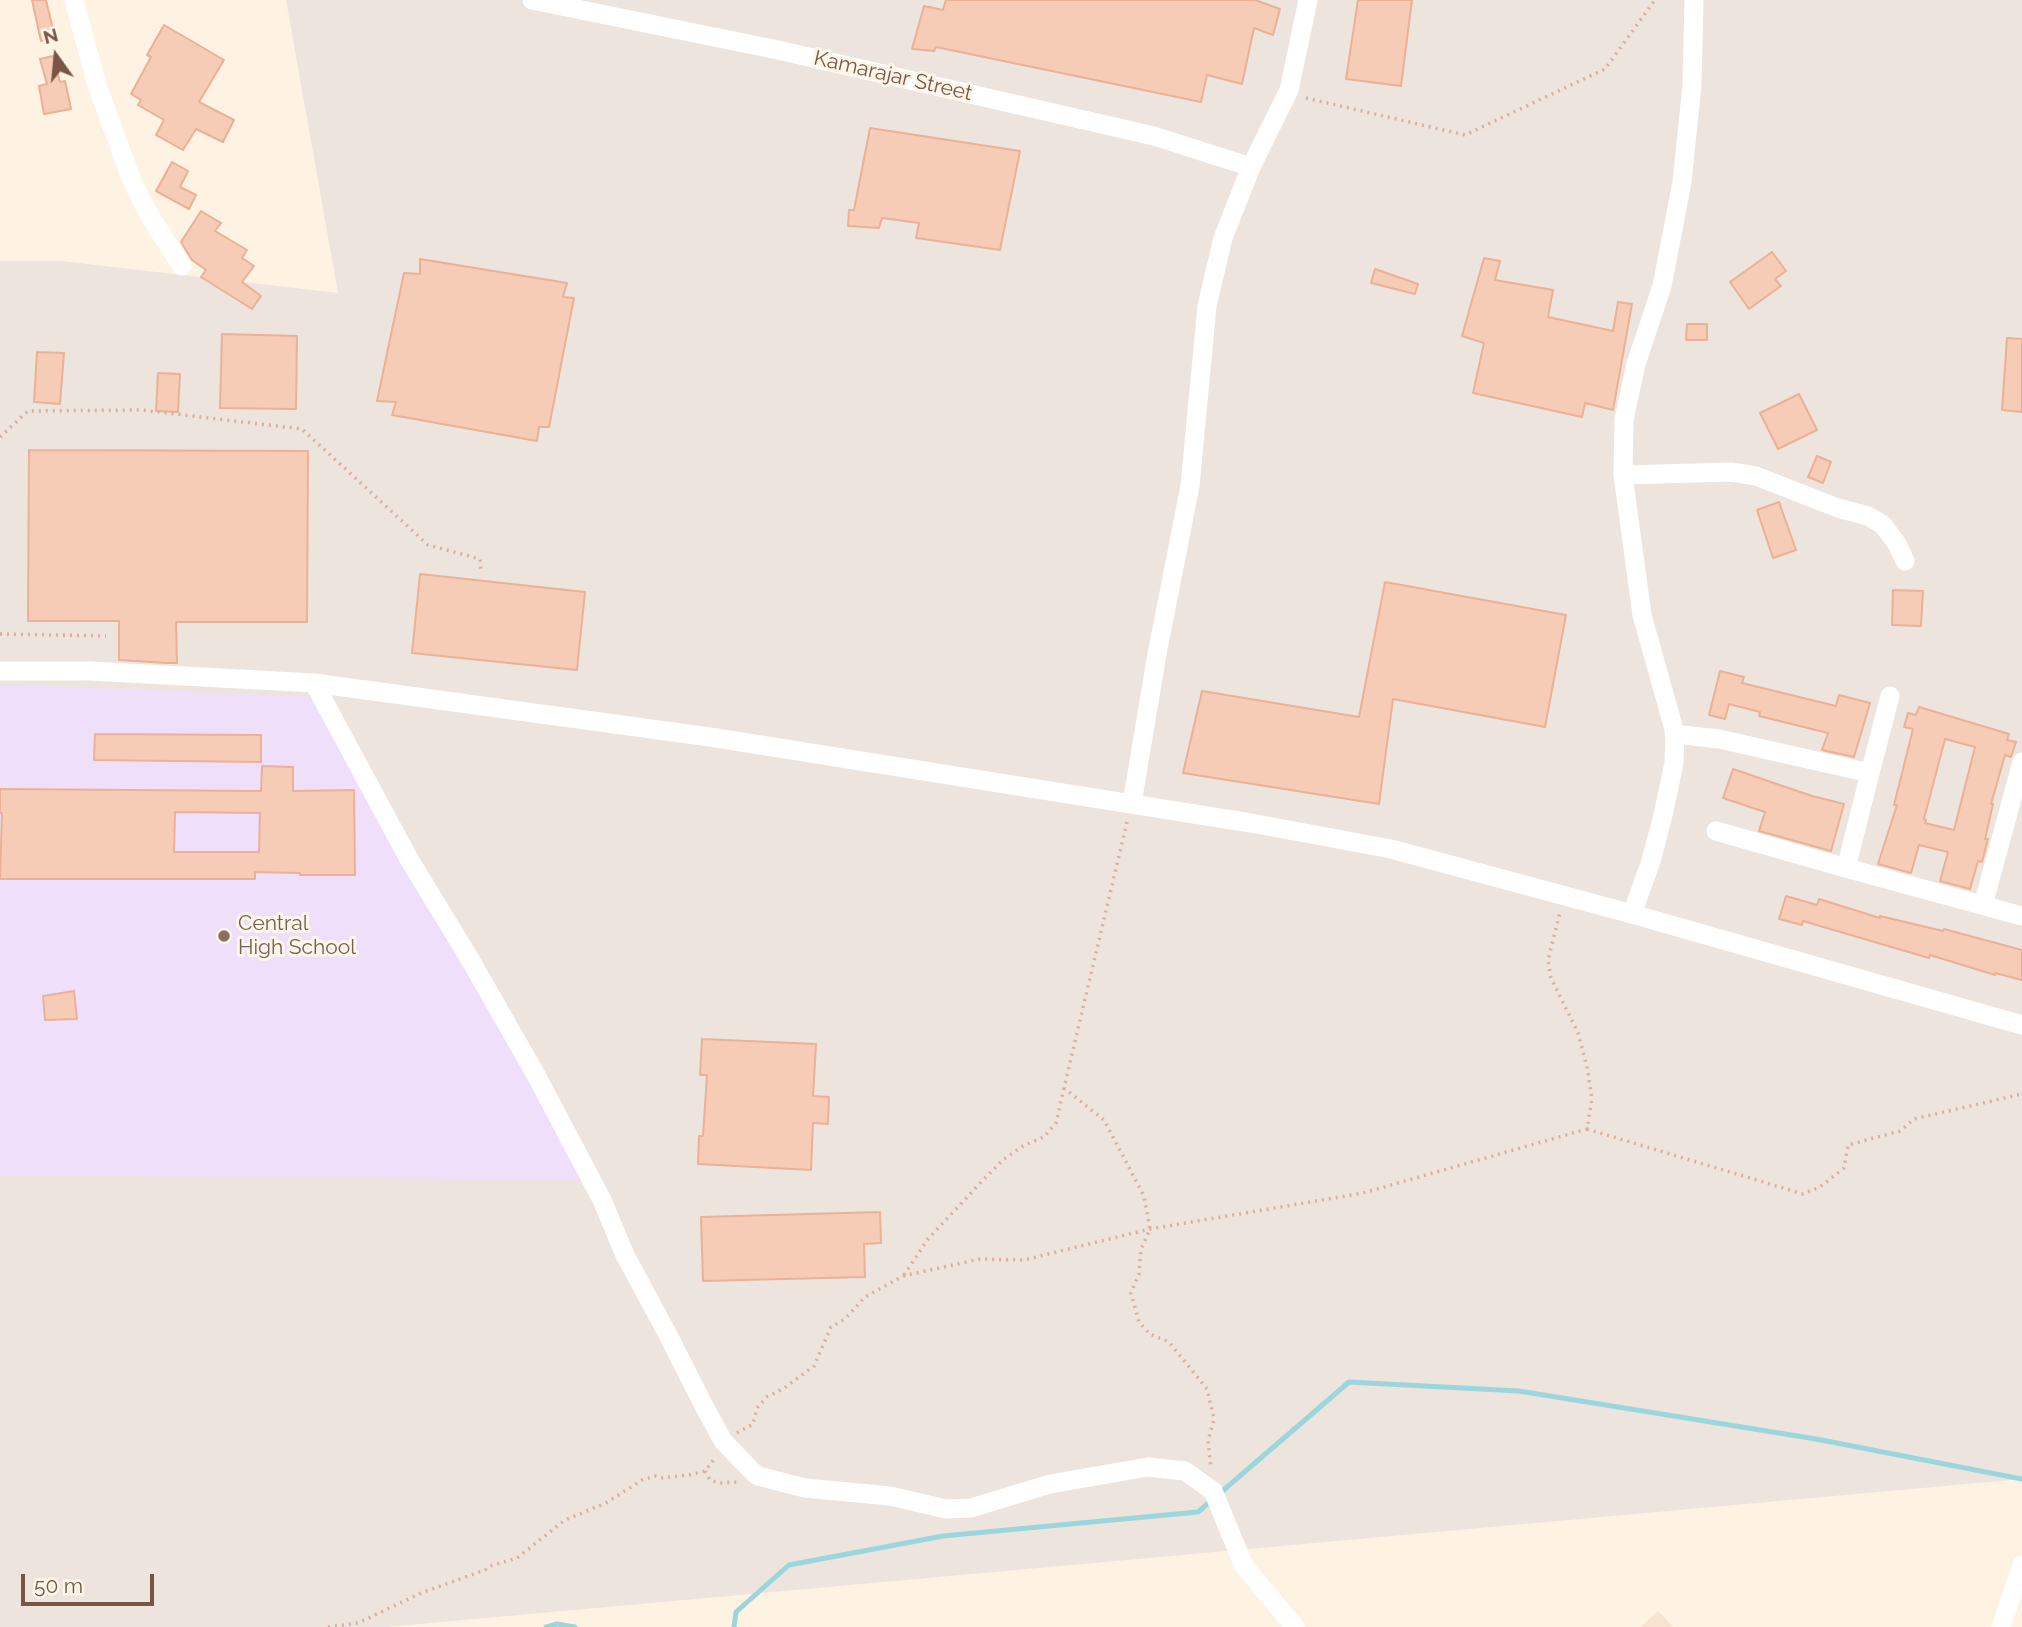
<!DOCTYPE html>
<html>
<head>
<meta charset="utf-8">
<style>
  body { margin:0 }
  #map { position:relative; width:2022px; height:1627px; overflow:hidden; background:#fef2e2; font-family:Raleway,sans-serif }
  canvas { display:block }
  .north { position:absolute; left:21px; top:21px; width:70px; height:70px; -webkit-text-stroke:5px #fff6ea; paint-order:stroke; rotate:345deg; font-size:19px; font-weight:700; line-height:28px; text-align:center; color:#785546 }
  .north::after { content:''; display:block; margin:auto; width:24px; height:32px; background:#785546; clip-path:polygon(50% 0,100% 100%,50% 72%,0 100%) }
  .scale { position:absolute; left:21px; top:1574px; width:133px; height:32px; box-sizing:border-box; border:4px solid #785546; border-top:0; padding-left:9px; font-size:21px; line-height:24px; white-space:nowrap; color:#785546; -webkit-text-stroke:5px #fff6ea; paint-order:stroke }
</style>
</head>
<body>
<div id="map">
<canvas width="2022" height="1627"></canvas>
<div class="north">N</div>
<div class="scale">50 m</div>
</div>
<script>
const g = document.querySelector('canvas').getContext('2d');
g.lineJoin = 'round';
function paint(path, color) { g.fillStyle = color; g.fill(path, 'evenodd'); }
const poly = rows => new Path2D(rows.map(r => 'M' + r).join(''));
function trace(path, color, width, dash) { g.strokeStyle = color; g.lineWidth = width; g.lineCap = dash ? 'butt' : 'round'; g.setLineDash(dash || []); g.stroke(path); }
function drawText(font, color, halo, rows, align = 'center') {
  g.font = font + ' Raleway,sans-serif'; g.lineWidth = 6; g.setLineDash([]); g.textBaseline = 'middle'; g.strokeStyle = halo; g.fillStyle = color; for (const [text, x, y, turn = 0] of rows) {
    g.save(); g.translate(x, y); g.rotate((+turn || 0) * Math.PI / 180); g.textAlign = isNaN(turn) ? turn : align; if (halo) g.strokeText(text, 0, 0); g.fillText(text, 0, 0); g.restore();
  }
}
const residential = poly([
  [1658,1611,1673,1627,1641,1627]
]);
const industrial = poly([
  [286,0,2022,0,2022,1479,386,1627,0,1627,0,261,61,261,338,293]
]);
const education = poly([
  [0,684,312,697,588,1180,0,1175]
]);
const stream = poly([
  [546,1627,557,1624,575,1627],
  [734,1627,736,1612,789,1565,943,1536,1198,1512,1349,1382,1519,1391,1816,1439,2022,1479]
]);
const building = poly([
  [32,0,46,0,55,38,41,41,32,0],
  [946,0,1255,0,1280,9,1273,35,1254,28,1242,84,1207,75,1201,102,936,47,934,51,912,49,924,6,943,10,946,0],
  [1358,0,1412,0,1401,86,1346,79,1358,0],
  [164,25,224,60,199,102,234,120,223,142,196,129,183,150,156,135,164,120,138,105,141,100,131,94,151,57,147,55,164,25],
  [53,56,60,82,65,81,71,109,44,114,39,86,47,84,40,59,53,56],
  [870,128,1020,151,1000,250,916,238,919,223,882,218,879,228,848,226,849,210,854,210,870,128],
  [172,162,188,171,180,187,196,195,189,209,156,191,172,162],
  [201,211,221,223,215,231,247,250,242,258,254,266,242,282,261,296,252,309,201,277,206,270,192,260,181,242,201,211],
  [1772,252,1786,271,1775,279,1781,286,1749,309,1730,282,1772,252],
  [1484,258,1500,261,1495,280,1553,290,1548,317,1613,331,1618,302,1632,304,1613,410,1585,403,1582,417,1473,393,1484,343,1462,336,1484,258],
  [420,259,567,283,563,297,574,298,549,427,539,427,537,441,392,415,396,402,377,401,404,273,420,274,420,259],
  [1375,269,1418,284,1415,294,1371,283,1375,269],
  [1687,324,1707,324,1707,340,1686,340,1687,324],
  [222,334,297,336,296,409,220,408,222,334],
  [2007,338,2022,339,2022,412,2002,410,2007,338],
  [37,352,64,353,60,404,34,402,37,352],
  [158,373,180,374,178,412,156,411,158,373],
  [1799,394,1817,430,1778,449,1760,413,1799,394],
  [29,450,308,451,307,622,176,622,177,663,167,663,119,660,119,621,28,621,29,450],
  [1817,456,1831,462,1823,483,1808,477,1817,456],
  [1779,502,1796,550,1773,558,1757,510,1779,502],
  [420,574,585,592,577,670,412,653,420,574],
  [1385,582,1566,615,1545,727,1393,699,1379,804,1183,773,1202,691,1359,717,1385,582],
  [1893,590,1923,591,1921,626,1892,625,1893,590],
  [1720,671,1744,677,1742,683,1836,706,1839,695,1870,703,1854,757,1822,750,1828,733,1759,716,1760,712,1729,704,1725,719,1709,715,1720,671],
  [1919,707,2009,734,2007,740,2016,742,2011,757,2005,755,1991,804,1993,804,1985,839,1988,839,1982,862,1978,861,1970,889,1940,881,1948,852,1919,845,1911,873,1878,864,1897,805,1894,805,1913,729,1904,727,1908,713,1916,715,1919,707],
  [1945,739,1975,747,1954,830,1925,823,1926,820,1924,819,1945,739],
  [95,734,261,735,261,762,94,760,95,734],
  [262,766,293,767,293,791,354,790,355,875,300,875,300,873,255,872,255,879,0,879,2,813,0,813,0,789,261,791,262,766],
  [175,812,260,813,259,852,174,852,175,812],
  [1733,769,1812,796,1844,804,1831,851,1759,831,1765,812,1723,798,1733,769],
  [1786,896,1817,905,1819,899,1880,918,1880,916,1943,931,1944,929,2022,950,2022,980,1995,973,1995,975,1930,955,1929,958,1803,921,1802,925,1779,919,1786,896],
  [74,991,77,1019,45,1020,43,996,74,991],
  [702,1039,816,1044,813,1096,829,1097,828,1124,813,1123,811,1170,698,1164,699,1136,703,1136,707,1075,700,1075,702,1039],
  [880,1212,881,1243,864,1244,865,1277,703,1281,701,1217,880,1212]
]);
const path = poly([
  [1306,98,1465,135,1605,69,1655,0],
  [0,437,28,411,142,410,302,429,428,545,480,559,481,572],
  [0,634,106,636],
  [1127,822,1064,1088,1104,1120,1144,1196,1150,1229,1141,1249,1139,1274,1131,1293,1139,1322,1150,1334,1169,1342,1207,1389,1214,1419,1208,1441,1211,1469],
  [1587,1129,1803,1194,1820,1187,1844,1168,1848,1145,1900,1131,1914,1119,2022,1094],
  [904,1275,928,1239,984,1179,1004,1159,1023,1146,1044,1137,1056,1123,1064,1088],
  [737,1433,753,1424,757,1408,767,1397,783,1389,814,1366,831,1327,845,1319,865,1297,903,1276,980,1259,1024,1260,1150,1229,1363,1193,1587,1129,1592,1099,1587,1067,1578,1033,1551,978,1548,960,1560,912],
  [705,1471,710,1480,720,1483,739,1482],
  [328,1627,358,1623,421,1593,485,1570,490,1566,517,1558,565,1520,606,1503,642,1480,655,1476,661,1478,689,1475,705,1471,715,1458]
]);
const street = poly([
  [74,0,97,85,132,181,149,215,182,266],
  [532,0,778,50,1154,136,1251,167],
  [1623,475,1731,472,1756,476,1838,508,1868,516,1883,525,1897,544,1905,561],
  [0,671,90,671,314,683,710,737,1251,823,1391,849,1632,914,2022,1025],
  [314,683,409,859,471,961,536,1075,602,1200,625,1255,667,1333,704,1406,723,1441,753,1472,758,1476,805,1488,890,1496,946,1509,971,1508,1050,1484,1148,1467,1185,1471,1213,1491,1244,1566,1295,1627],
  [1674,734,1719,739,1870,773,1846,868,2022,916],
  [1870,773,1890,696],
  [1132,803,1157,654,1190,486,1207,306,1223,238,1251,167,1289,90,1308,0],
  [1716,831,1846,868],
  [1983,905,2022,762],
  [1632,914,1651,861,1663,815,1674,763,1675,733,1642,615,1623,475,1624,420,1636,364,1662,286,1682,182,1692,85,1694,0],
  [2001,1627,2022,1565]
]);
const markers = [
  [224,936,7,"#8d6e63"]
];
const streetNames = [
  ["Kamarajar Street",893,76,13]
];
const educationNames = [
  ["Central",238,924],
  ["High School",238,948]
];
paint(residential, '#f7e3d0');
paint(industrial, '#ede4dd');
paint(education, '#efdffb');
trace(stream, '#9ad6dc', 5);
paint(building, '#f6ccb7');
trace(building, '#eab196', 2);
trace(path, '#dbaf9a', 3.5, [2, 5]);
trace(street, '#fff', 19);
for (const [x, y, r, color] of markers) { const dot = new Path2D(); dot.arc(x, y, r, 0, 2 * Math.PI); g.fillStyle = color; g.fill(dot); trace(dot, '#fff6ea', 2.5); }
drawText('21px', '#785546', '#fff6ea', streetNames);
drawText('21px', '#785e54', '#fff6ea', educationNames, 'left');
</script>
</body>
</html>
